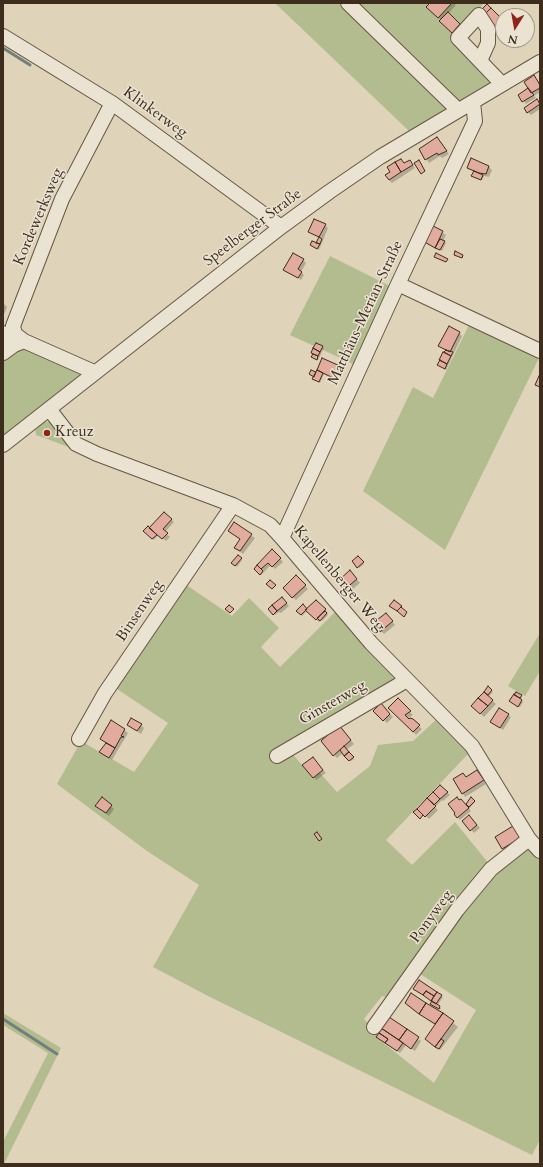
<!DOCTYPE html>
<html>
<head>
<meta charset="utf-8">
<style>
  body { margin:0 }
  #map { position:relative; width:543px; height:1167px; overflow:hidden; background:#dfd4ba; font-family:Cardo,serif }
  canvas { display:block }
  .frame { position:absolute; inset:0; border:4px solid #3e2c1d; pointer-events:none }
  .north { position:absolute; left:495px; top:8px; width:40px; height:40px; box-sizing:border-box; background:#eae3d2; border:1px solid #a59a8a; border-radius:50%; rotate:191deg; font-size:11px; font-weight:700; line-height:16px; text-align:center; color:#3e2c1d }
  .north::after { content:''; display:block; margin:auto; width:14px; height:18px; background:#8f2418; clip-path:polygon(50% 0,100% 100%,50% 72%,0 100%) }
</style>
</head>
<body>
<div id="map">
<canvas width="543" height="1167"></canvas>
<div class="frame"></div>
<div class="north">N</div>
</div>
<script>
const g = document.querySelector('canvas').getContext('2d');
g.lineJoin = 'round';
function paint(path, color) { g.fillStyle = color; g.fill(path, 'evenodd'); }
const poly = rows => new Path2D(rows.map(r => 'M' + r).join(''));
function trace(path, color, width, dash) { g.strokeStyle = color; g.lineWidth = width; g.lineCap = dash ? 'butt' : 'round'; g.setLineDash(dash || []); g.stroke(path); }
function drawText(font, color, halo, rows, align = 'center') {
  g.font = font + ' Cardo,serif'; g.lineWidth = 3; g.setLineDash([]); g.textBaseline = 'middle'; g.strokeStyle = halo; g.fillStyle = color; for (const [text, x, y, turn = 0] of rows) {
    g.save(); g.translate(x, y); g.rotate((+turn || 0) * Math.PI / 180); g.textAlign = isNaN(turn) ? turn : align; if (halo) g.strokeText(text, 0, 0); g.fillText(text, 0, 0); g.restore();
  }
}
const green = poly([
  [275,3,484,3,451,40,492,81,409,131],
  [330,256,390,286,355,365,321,349,323,346,316,343,314,346,290,335],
  [470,323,540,356,445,550,363,491,413,387,433,398],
  [11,341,79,371,80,376,3,436,3,359],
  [44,421,53,423,85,453,36,435,35,428],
  [185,584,232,616,249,598,279,628,261,647,280,667,337,610,399,677,290,751,313,778,320,773,337,792,370,766,378,745,413,741,438,718,470,752,386,840,412,865,455,822,490,865,391,998,382,996,364,1019,378,1035,376,1037,434,1083,476,1010,417,972,495,869,522,849,533,850,540,859,540,1140,532,1155,210,997,153,967,199,885,147,851,57,784,81,741,134,772,168,723,114,687],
  [540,633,540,671,525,696,508,686],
  [3,1013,61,1048,4,1164,3,1142,48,1053,3,1025]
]);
const shadow = poly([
  [431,3,454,3,456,5,448,14,462,27,455,35,428,7],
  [534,77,540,85,540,92,534,96,536,98,526,104,519,95,529,88],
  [537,100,540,103,540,109,531,115,528,112],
  [442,145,449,154,442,158,440,156,429,163,420,149],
  [471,160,489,167,492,170,489,177,484,176,482,180,474,177,474,172,468,167],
  [410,161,415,168,392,183,389,180,405,164],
  [325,225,328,228,319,250,311,245,317,244,320,238,309,232],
  [431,226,446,235,443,241,446,243,442,251,427,244,424,241],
  [303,260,306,263,301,272,304,275,301,280,288,272],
  [3,303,7,307,3,317],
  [459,333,462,336,446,370,438,365,446,350,440,346],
  [322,347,324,348,318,360,313,358,312,357,313,354],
  [323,359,340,367,343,370,338,381,324,374,320,383,315,380,314,379,315,377,310,374,316,374],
  [164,513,174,522,165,532,170,537,166,541,158,535,154,540,145,531,149,529],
  [234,524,255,538,243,554,235,548,241,539,229,531],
  [272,550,283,562,275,569,271,565,261,575,255,569],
  [238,556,242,560,237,567,233,563],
  [358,557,364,564,359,568,353,561],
  [353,575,360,583,348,593,338,582],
  [296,576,308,589,296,600,284,588],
  [282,598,289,606,281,613,279,612,275,615,269,609],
  [316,601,328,613,327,614,328,615,322,621,321,620,319,622,307,611,302,616,298,611,307,610],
  [389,617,395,625,384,634,375,624],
  [488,688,493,692,488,697,496,704,484,717,472,706],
  [517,693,522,697,521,700,523,702,520,707,512,702],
  [397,700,413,715,407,719,409,720,412,720,422,729,416,735,390,708],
  [381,705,393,717,387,723,375,711],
  [508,715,511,717,503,730,492,722],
  [112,721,128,733,112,760,101,752,107,743,101,739],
  [128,725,141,725,144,728,141,734],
  [342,730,354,744,346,750,354,759,351,761,343,753,337,758,334,755],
  [315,761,326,773,316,780,314,777],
  [477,771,486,784,465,797,454,780,466,777],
  [440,786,450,795,443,801,442,800,435,807,438,810,429,819,419,809],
  [471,799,475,802,469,809,471,811,460,820,455,814,460,801,466,805],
  [111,806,114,809,109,816,100,809],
  [472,819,480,828,474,833,463,821],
  [515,831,522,841,506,851,503,848],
  [419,981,443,997,437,1006,441,1008,440,1010,432,1005,433,1001,417,992],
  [411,994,442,1014,458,1027,440,1050,431,1043,436,1025,412,1009],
  [389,1018,421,1041,415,1051,406,1045,400,1053,377,1037]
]);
const stream = poly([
  [3,48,30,65],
  [3,1019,57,1054]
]);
const building = poly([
  [430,3,452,3,438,18,426,7,430,3],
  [487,4,491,8,484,15,480,11,487,4],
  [491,8,503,20,503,35,501,37,488,24,484,15,491,8],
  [448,12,460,24,452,33,439,21,448,12],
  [534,75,540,85,540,88,531,93,524,82,534,75],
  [528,88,534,95,522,102,518,95,528,88],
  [537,99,540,104,527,113,524,108,537,99],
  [437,137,447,151,438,155,437,153,425,160,419,149,437,137],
  [471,158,489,166,486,174,479,173,467,168,471,158],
  [401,159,404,163,410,160,413,165,401,172,395,162,401,159],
  [419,160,425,171,421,174,414,163,419,160],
  [395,162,401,172,389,180,385,175,390,172,387,167,395,162],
  [474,171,483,175,481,180,471,176,474,171],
  [314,219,326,224,319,237,308,232,314,219],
  [431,225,443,231,435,248,423,241,431,225],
  [319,237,322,239,320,244,316,243,319,237],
  [440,239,445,241,440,250,435,248,440,239],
  [312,241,320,244,317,249,310,245,312,241],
  [455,251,463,255,462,258,454,255,455,251],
  [293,253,304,259,298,269,302,272,298,278,283,270,293,253],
  [436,253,448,259,446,262,434,257,436,253],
  [449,326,460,332,450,352,438,346,449,326],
  [316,343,323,346,320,352,313,348,316,343],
  [313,348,320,352,318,356,311,353,313,348],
  [446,350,453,352,451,356,444,352,446,350],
  [443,352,451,356,447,364,439,360,443,352],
  [313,354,318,356,317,360,311,357,313,354],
  [322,358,340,366,335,379,317,370,322,358],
  [440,360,447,364,445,369,437,365,440,360],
  [311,370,316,372,314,377,309,374,311,370],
  [317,370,323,373,319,382,312,379,317,370],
  [539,376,540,376,540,387,535,385,539,376],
  [164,512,172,519,163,529,168,533,162,539,149,528,164,512],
  [234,522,252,534,240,551,234,548,240,539,228,531,234,522],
  [148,526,157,535,152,539,143,531,148,526],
  [272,549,281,558,272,567,268,563,261,569,257,565,272,549],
  [238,555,242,558,235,566,231,563,238,555],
  [358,556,364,562,357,568,352,561,358,556],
  [257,565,263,571,260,575,254,569,257,565],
  [350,570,357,579,344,590,337,582,350,570],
  [296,575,306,585,292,598,283,588,296,575],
  [270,580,276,585,272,589,266,584,270,580],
  [282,597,287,603,277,611,272,605,282,597],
  [316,600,326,609,316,620,305,610,316,600],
  [394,600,402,606,397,611,389,606,394,600],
  [303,604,307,609,301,615,296,611,303,604],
  [229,605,234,609,230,613,225,609,229,605],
  [272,605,277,611,273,615,268,609,272,605],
  [401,607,407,612,404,617,397,611,401,607],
  [325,611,327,613,320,621,317,618,325,611],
  [386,613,393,621,380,632,373,623,386,613],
  [488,686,492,690,488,695,484,692,488,686],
  [484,692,493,700,488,706,478,698,484,692],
  [516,692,522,695,520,698,514,695,516,692],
  [514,694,522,700,518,707,509,701,514,694],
  [398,698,411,711,405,715,409,719,410,718,413,719,420,725,413,732,388,708,398,698],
  [478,698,488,706,480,714,471,706,478,698],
  [381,703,390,714,383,721,373,711,381,703],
  [499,708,509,714,500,728,490,722,499,708],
  [131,718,142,724,137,731,127,725,131,718],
  [111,720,125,729,121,736,124,737,121,737,115,748,100,739,111,720],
  [339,725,351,740,333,756,321,741,339,725],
  [106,743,115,748,109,758,99,752,106,743],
  [344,746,349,752,344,756,340,750,344,746],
  [349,752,354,757,349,761,344,756,349,752],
  [313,757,323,770,313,778,302,765,313,757],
  [477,770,484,780,462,794,453,779,463,773,466,777,477,770],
  [440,785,448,792,440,799,433,792,440,785],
  [433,792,440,799,434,805,427,798,433,792],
  [102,797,112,805,106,813,95,806,102,797],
  [457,797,459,800,461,799,469,808,457,818,454,814,455,813,448,804,457,797],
  [471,797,475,801,469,807,466,804,471,797],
  [427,798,436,806,425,817,417,809,427,798],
  [417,809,423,815,420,819,413,812,417,809],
  [469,815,477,825,470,831,462,821,469,815],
  [513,826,520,838,502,849,495,837,513,826],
  [317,832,322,839,319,841,314,834,317,832],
  [419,980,437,992,434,996,426,991,423,995,413,989,419,980],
  [426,991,434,996,431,1001,423,995,426,991],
  [437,992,442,995,436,1004,431,1001,437,992],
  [411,993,426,1003,419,1014,405,1003,411,993],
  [432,1001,440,1006,439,1009,430,1004,432,1001],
  [426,1003,443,1013,435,1024,419,1014,426,1003],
  [443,1013,454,1021,435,1047,425,1039,443,1013],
  [389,1017,407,1029,399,1040,381,1028,389,1017],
  [381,1028,403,1043,397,1051,385,1043,388,1039,379,1033,381,1028],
  [407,1029,419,1037,411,1049,399,1040,407,1029],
  [379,1033,388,1039,385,1043,376,1037,379,1033],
  [441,1039,444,1041,439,1049,435,1047,441,1039]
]);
const minor = poly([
  [348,3,458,110],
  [3,36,112,103,281,227],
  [480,61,488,43,488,29,479,15,458,38,502,84],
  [398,284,540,351],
  [3,333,14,345],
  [3,353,14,345,24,341],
  [94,372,24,341,15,334,13,326,62,199,112,103],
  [49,409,76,444,97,454,233,505,270,525,282,538,371,643,472,746,529,839,540,851],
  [3,445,281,227,329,192,380,157,540,62],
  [282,538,398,284,475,121,473,102],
  [79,739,105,693,233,505],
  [277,756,407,680],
  [374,1027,457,910,491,869,529,839]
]);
const markers = [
  [47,433,4,"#8f2418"]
];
const streetNames = [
  ["Klinkerweg",155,113,36],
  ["Kordewerksweg",39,217,-67],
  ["Speelberger Straße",253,228,-37],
  ["Matthäus-Merian-Straße",366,313,-65],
  ["Kapellenberger Weg",339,579,50],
  ["Binsenweg",140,611,-56],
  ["Ginsterweg",333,703,-30],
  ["Ponyweg",432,917,-54]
];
const poiNames = [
  ["Kreuz",55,433]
];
paint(green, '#b3bc8f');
paint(shadow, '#0003');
trace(stream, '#737f7b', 3);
paint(building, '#e1ab9e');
trace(building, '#3e2c1d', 1);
trace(minor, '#665644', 16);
trace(minor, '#eae3d2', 14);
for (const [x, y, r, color] of markers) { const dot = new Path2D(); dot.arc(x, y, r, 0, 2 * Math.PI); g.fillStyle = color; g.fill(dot); trace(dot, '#eae3d2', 1.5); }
drawText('15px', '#3e2c1d', '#eae3d2', streetNames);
drawText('15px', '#3e2c1d', '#eae3d2', poiNames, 'left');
</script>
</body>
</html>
